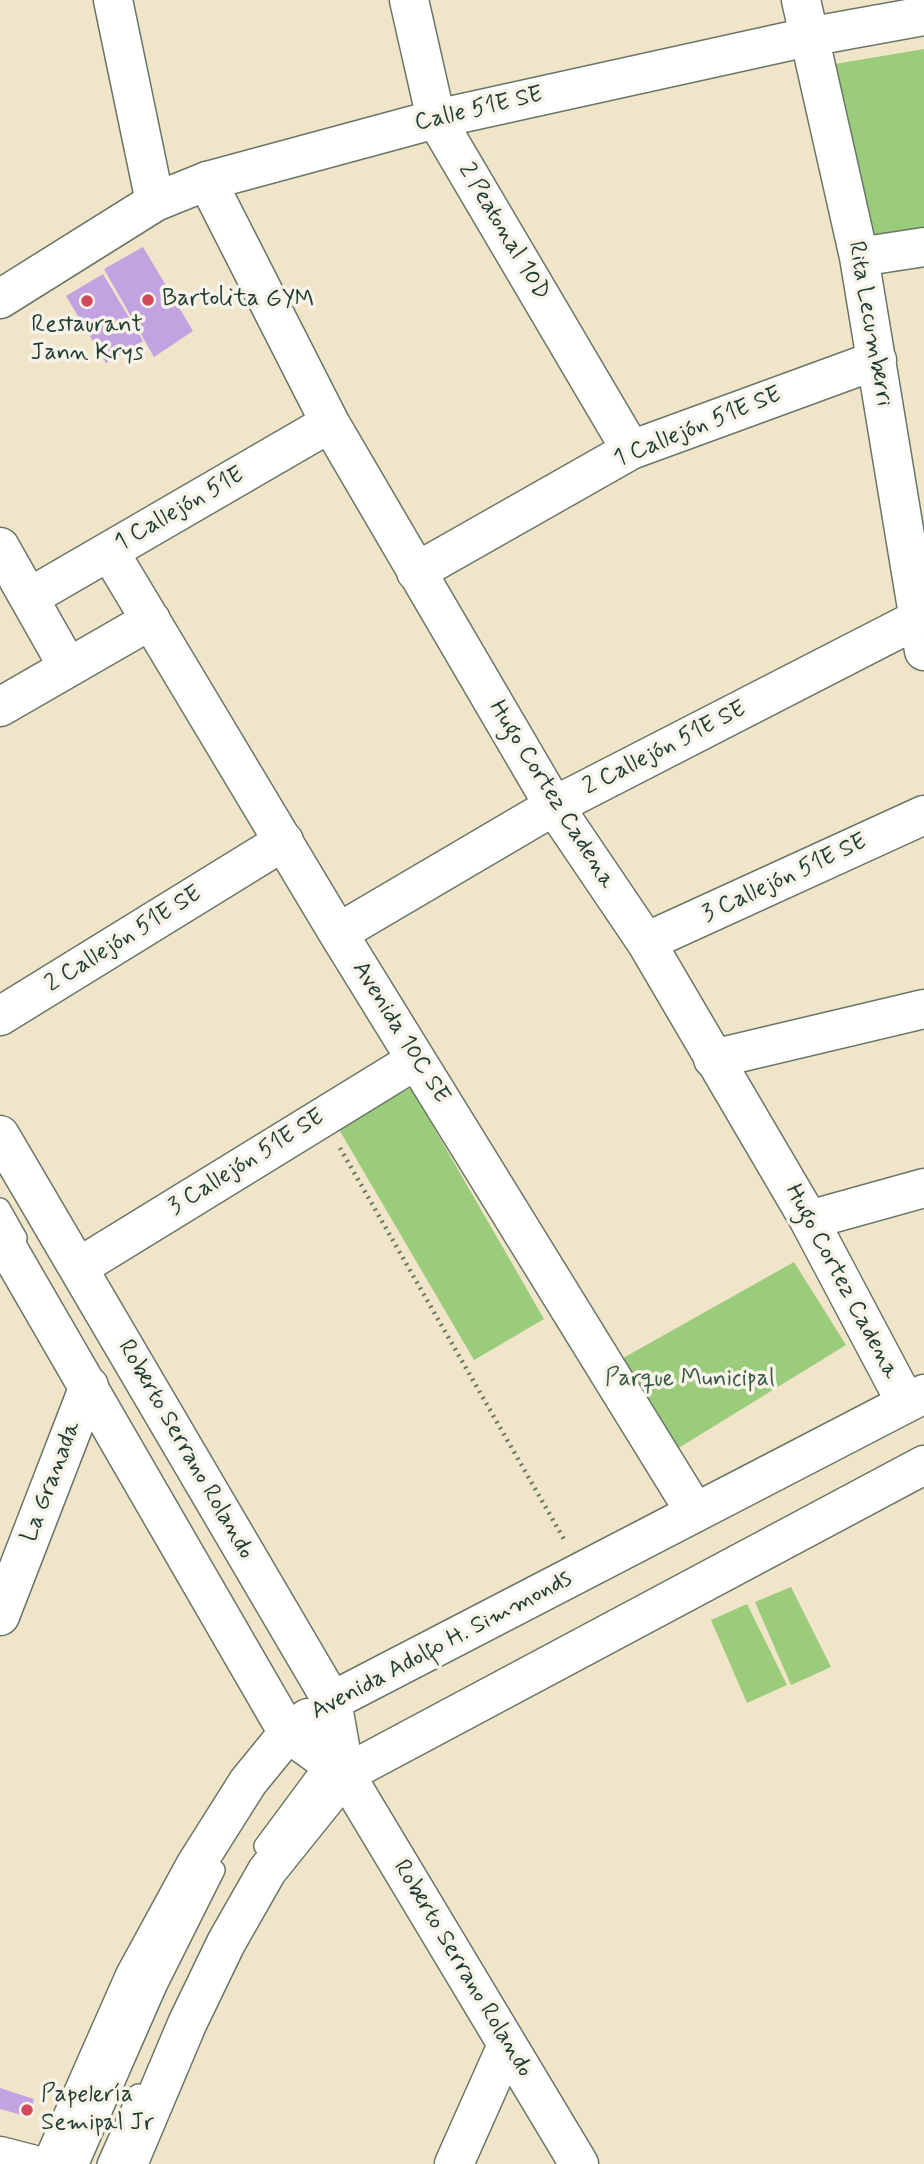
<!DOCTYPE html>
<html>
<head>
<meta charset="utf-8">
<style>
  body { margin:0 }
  canvas { display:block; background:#f0e4c9 }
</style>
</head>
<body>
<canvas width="924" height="2164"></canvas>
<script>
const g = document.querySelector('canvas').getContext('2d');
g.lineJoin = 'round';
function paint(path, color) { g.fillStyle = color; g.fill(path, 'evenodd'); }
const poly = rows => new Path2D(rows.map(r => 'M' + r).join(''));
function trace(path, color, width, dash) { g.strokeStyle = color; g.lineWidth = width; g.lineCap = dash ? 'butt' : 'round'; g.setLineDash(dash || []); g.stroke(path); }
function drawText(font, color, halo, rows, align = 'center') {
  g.font = font + ' Mynerve,sans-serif'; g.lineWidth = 7; g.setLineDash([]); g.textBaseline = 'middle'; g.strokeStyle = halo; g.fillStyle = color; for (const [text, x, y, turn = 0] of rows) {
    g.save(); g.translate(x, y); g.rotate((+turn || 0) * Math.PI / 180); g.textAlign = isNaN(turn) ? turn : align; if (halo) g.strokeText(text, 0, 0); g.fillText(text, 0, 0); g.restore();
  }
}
const green = poly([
  [924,49,924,237,870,245,835,64],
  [411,1088,544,1319,474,1360,337,1126],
  [794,1262,846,1345,672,1452,616,1362],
  [791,1587,831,1667,791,1685,755,1602],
  [747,1604,787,1685,747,1703,711,1620]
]);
const building = poly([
  [143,247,193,331,154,357,104,269],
  [103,274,143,341,106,363,66,296],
  [0,2088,34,2099,29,2117,0,2109]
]);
const path = poly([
  [340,1148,565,1541]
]);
const service = poly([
  [0,1208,17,1238],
  [264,1846,327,1761,327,1753],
  [79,2164,157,1986,215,1870],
  [107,2164,138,2094]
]);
const minor = poly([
  [409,0,436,119,631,450],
  [801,0,859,257,924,651],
  [207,181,330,423,554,806,646,942,809,1220,906,1403],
  [859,257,924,247],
  [0,547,68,667],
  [109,551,338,933,695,1512],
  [416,572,631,450,877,360],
  [30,597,330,423],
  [0,707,151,620],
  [338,933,554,806,924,616],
  [646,942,924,815],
  [0,1016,284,841],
  [713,1059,924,1009],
  [809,1220,924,1188],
  [79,1267,416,1060],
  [0,1616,89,1386],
  [0,2156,31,2164],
  [454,2164,507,2045]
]);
const tertiary = poly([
  [113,0,155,202],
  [0,299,155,202,207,181,436,119,808,37,924,16],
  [332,1701,924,1394],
  [579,2164,345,1774,924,1465]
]);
const secondary = poly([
  [0,1135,332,1701,345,1774],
  [0,1235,288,1733,345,1774],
  [52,2164,135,1976,195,1866,248,1782,288,1733,308,1718],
  [128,2164,187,2024,226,1943,267,1871,345,1774]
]);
const markers = [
  [148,300,7,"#d1495b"],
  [87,301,7,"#d1495b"],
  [27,2110,7,"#d1495b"]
];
const streetNames = [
  ["Calle 51E SE",479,110,-13],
  ["2 Peatonal 10D",503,232,59],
  ["Rita Lecumberri",869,324,80],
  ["1 Callejón 51E SE",698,428,-22],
  ["1 Callejón 51E",180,510,-30],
  ["2 Callejón 51E SE",665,749,-27],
  ["Hugo Cortez Cadena",551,795,58],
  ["3 Callejón 51E SE",785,879,-25],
  ["2 Callejón 51E SE",124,940,-32],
  ["Avenida 10C SE",400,1033,58],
  ["3 Callejón 51E SE",247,1163,-32],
  ["Hugo Cortez Cadena",841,1282,62],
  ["Roberto Serrano Rolando",185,1450,60],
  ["La Granada",52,1482,-69],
  ["Avenida Adolfo H. Simmonds",442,1646,-28],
  ["Roberto Serrano Rolando",462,1969,59]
];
const poiNames = [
  ["Bartolita GYM",162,300],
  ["Restaurant",87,326,"center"],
  ["Jann Krys",87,354,"center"],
  ["Papelería",41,2096],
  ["Semipal Jr",41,2124]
];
const parkNames = [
  ["Parque Municipal",690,1380]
];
paint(green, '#9bcc7b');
paint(building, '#c2a2e1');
trace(service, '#687768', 22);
trace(minor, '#687768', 41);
trace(tertiary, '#687768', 41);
trace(secondary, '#687768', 41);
trace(path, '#687768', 4.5, [2, 5]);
trace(service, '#fff', 19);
trace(minor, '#fff', 38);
trace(tertiary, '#fff', 38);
trace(secondary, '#fff', 38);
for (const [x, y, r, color] of markers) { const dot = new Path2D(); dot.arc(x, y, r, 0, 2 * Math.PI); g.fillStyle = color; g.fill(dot); trace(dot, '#f7f3e8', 2.5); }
drawText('24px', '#1f3d34', '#f7f3e8', streetNames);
drawText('24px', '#1f3d34', '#f7f3e8', poiNames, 'left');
drawText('24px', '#385a42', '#f7f3e8', parkNames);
</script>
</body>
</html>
